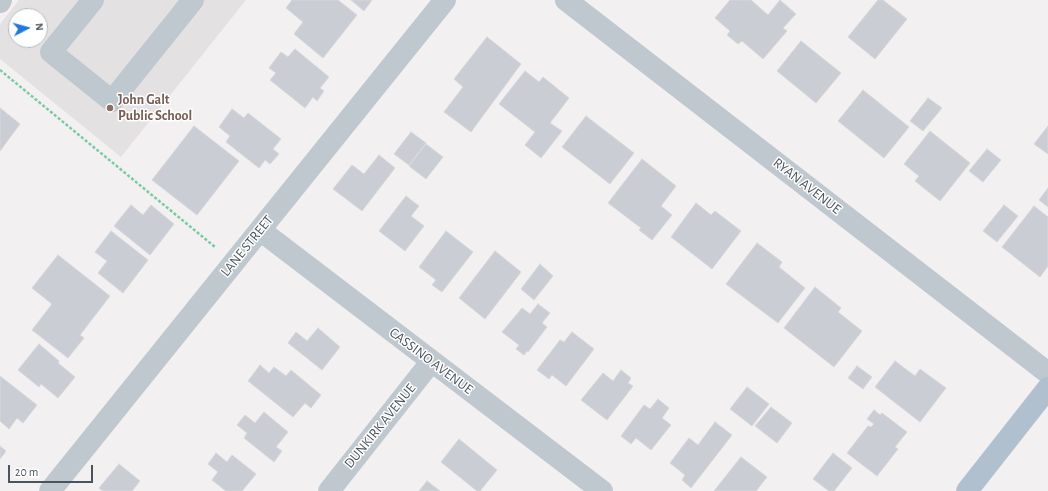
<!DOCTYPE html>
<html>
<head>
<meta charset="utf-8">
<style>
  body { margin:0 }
  #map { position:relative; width:1048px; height:491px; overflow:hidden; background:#f3f0f1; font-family:"Alegreya Sans",sans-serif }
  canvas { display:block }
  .north { position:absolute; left:8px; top:8px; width:40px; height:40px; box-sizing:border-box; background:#fff; border:1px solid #b6bbbe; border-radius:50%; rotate:84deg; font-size:11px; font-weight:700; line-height:16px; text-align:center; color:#49545d }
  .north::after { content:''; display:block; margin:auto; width:14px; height:18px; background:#2078dd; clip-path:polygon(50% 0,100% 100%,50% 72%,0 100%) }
  .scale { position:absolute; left:8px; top:465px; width:85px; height:18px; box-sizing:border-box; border:2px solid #49545d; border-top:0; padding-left:5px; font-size:12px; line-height:14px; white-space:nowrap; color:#49545d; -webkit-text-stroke:3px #fff; paint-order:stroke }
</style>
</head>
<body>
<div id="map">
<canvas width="1048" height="491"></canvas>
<div class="north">N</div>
<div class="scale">20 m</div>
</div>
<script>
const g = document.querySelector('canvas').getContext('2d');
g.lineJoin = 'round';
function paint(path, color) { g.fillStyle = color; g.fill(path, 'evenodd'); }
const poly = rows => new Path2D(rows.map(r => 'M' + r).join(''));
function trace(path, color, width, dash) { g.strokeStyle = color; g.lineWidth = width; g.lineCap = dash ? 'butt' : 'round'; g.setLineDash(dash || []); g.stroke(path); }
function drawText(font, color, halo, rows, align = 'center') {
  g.font = font + ' "Alegreya Sans",sans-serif'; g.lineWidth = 3; g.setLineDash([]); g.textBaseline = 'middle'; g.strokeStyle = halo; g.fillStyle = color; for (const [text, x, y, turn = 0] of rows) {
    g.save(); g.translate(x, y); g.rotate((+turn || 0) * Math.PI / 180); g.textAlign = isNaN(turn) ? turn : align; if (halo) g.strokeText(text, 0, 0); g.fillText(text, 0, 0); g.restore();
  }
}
const education = poly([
  [19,0,246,0,121,157,0,59,0,24],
  [16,16,40,16,40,40,16,40]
]);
const building = poly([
  [292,0,338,0,357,15,323,58,294,34,303,22,286,8,292,0],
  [351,0,372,0,364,11,351,0],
  [730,0,751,0,768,15,780,0,796,14,783,28,787,31,763,59,742,41,738,44,727,35,730,31,715,18,730,0],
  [878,0,883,0,907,19,875,59,848,37,878,0],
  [487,37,521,64,471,132,444,112,463,87,454,79,487,37],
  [801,41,841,73,816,103,777,71,801,41],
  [295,49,329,77,320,88,324,91,317,101,313,97,305,108,270,80,276,73,269,68,281,52,288,57,295,49],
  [525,71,539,82,543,77,569,98,550,123,562,131,541,158,525,145,535,132,499,104,525,71],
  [863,90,909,127,884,158,838,121,863,90],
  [928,98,942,108,923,131,910,121,928,98],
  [0,108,20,124,0,151,0,108],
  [232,109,244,118,248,113,281,139,273,149,279,154,270,164,265,160,259,168,226,142,230,136,219,127,232,109],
  [586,116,634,153,610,184,562,147,586,116],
  [194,126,239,161,197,215,152,180,194,126],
  [1048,126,1048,154,1034,144,1048,126],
  [930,131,970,163,940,201,915,181,919,176,904,164,930,131],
  [411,132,426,143,409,165,394,154,411,132],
  [426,144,443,157,426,179,409,166,426,144],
  [987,149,1001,160,983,182,969,171,987,149],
  [379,155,395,168,362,211,333,189,352,165,364,174,379,155],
  [642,159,676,186,661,206,672,215,652,240,639,230,641,228,608,203,642,159],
  [1048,188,1048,207,1039,200,1048,188],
  [406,196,419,206,411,216,424,226,405,251,379,231,406,196],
  [696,203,711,215,715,211,741,231,712,269,671,237,696,203],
  [131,205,143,215,151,205,174,224,150,255,114,226,131,205],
  [1004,205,1018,216,997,242,983,231,1004,205],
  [1034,206,1048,217,1048,266,1040,277,1002,247,1034,206],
  [111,231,148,260,123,293,98,273,107,261,95,252,111,231],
  [446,231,473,252,442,292,432,285,436,280,419,267,446,231],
  [757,243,782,262,779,267,805,288,778,323,726,284,757,243],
  [495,251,521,272,485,319,459,298,495,251],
  [58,255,110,296,80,335,84,338,68,358,32,330,52,304,32,288,58,255],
  [540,264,553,276,534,300,521,289,540,264],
  [815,287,841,308,838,312,862,331,834,367,784,328,815,287],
  [538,304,550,313,542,323,547,327,528,352,527,351,524,355,516,349,519,345,502,332,522,308,530,314,538,304],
  [318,328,340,347,322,370,288,343,296,332,307,341,318,328],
  [572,332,594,349,566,386,552,375,549,379,537,370,560,340,564,342,572,332],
  [39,344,59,361,58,363,75,377,58,398,41,384,39,387,18,370,39,344],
  [895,361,915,376,920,369,946,388,920,422,875,387,895,361],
  [260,365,269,373,274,367,286,376,291,370,321,395,311,408,305,403,293,417,248,381,260,365],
  [857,366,872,377,863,389,848,378,857,366],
  [621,370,631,378,628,383,633,386,607,420,581,400,603,373,613,381,621,370],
  [0,376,37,405,23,423,17,418,9,429,0,421,0,376],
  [747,387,769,404,752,426,730,409,747,387],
  [658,399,669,408,662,418,671,425,651,450,636,438,631,444,621,436,644,405,650,409,658,399],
  [771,407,792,423,777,443,755,426,771,407],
  [874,410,880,415,882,413,907,432,895,447,898,449,877,476,847,453,868,426,871,427,874,424,867,419,874,410],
  [264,412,288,432,276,447,282,451,274,462,244,438,247,433,237,425,245,415,255,423,264,412],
  [715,422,732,435,691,488,682,480,685,475,670,463,689,438,698,445,715,422],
  [459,439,497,470,480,491,477,491,441,462,459,439],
  [0,446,6,451,0,459,0,446],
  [216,453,227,462,232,455,256,474,242,491,226,491,212,480,218,472,208,464,216,453],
  [833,453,852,468,834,491,829,491,813,479,833,453],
  [741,457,767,477,756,491,714,491,741,457],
  [119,464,140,481,132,491,103,491,99,488,119,464],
  [427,481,440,491,419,491,427,481]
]);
const path = poly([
  [0,70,215,247]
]);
const minor = poly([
  [93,0,51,52,112,101,193,0],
  [566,0,1048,373],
  [0,2,1,0],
  [260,230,602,491],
  [50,491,445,0],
  [329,491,431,362]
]);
const major = poly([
  [967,491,1048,388]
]);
const markers = [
  [110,108,4,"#8d6e63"]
];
const educationNames = [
  ["John Galt",118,100],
  ["Public School",118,116]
];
const streetNames = [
  ["RYAN AVENUE",807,186,38],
  ["LANE STREET",247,246,-51],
  ["CASSINO AVENUE",431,361,37],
  ["DUNKIRK AVENUE",380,426,-51]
];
paint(education, '#e4e1e2');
paint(building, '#cacdd3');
trace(building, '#d5d7db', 1);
trace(path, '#7acba1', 2.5, [3, 2]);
trace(minor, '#bfc8ce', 22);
trace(major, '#b1c0ce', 22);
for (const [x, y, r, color] of markers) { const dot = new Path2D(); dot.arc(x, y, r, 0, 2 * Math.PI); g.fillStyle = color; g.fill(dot); trace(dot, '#fff', 1.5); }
drawText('bold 14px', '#785e54', '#fff', educationNames, 'left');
drawText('14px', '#49545d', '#fff', streetNames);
</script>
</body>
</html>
